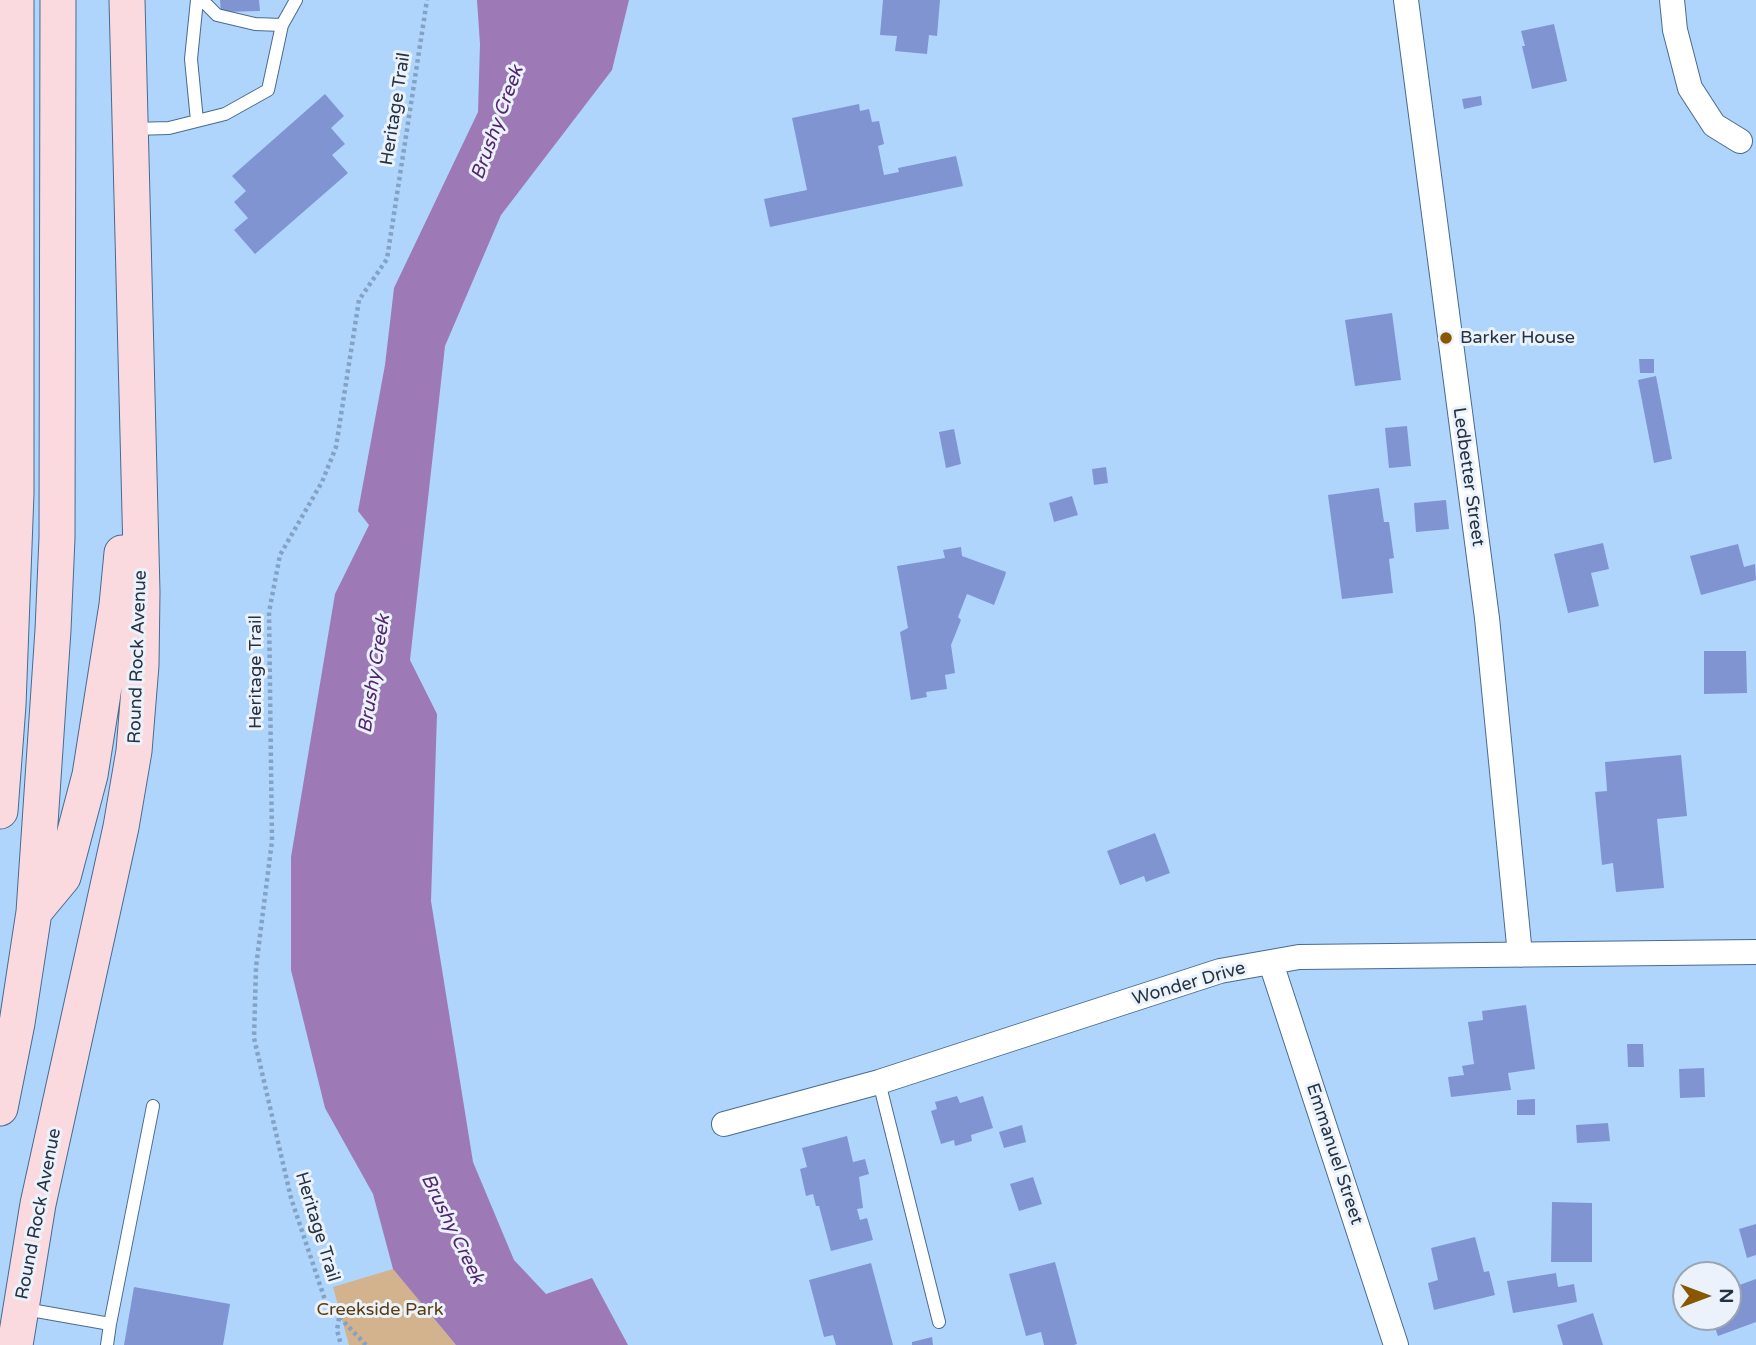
<!DOCTYPE html>
<html>
<head>
<meta charset="utf-8">
<style>
  body { margin:0 }
  #map { position:relative; width:1756px; height:1345px; overflow:hidden; background:#afd5fd; font-family:"Varela Round",sans-serif }
  canvas { display:block }
  .north { position:absolute; left:1672px; top:1261px; width:70px; height:70px; box-sizing:border-box; background:#ebf2fb; border:2px solid #9ba5b1; border-radius:50%; rotate:90deg; font-size:19px; font-weight:700; line-height:28px; text-align:center; color:#243242 }
  .north::after { content:''; display:block; margin:auto; width:24px; height:32px; background:#895700; clip-path:polygon(50% 0,100% 100%,50% 72%,0 100%) }
</style>
</head>
<body>
<div id="map">
<canvas width="1756" height="1345"></canvas>
<div class="north">N</div>
</div>
<script>
const g = document.querySelector('canvas').getContext('2d');
g.lineJoin = 'round';
function paint(path, color) { g.fillStyle = color; g.fill(path, 'evenodd'); }
const poly = rows => new Path2D(rows.map(r => 'M' + r).join(''));
function trace(path, color, width, dash) { g.strokeStyle = color; g.lineWidth = width; g.lineCap = dash ? 'butt' : 'round'; g.setLineDash(dash || []); g.stroke(path); }
function drawText(font, color, halo, rows, align = 'center') {
  g.font = font + ' "Varela Round",sans-serif'; g.lineWidth = 6; g.setLineDash([]); g.textBaseline = 'middle'; g.strokeStyle = halo; g.fillStyle = color; for (const [text, x, y, turn = 0] of rows) {
    g.save(); g.translate(x, y); g.rotate((+turn || 0) * Math.PI / 180); g.textAlign = isNaN(turn) ? turn : align; if (halo) g.strokeText(text, 0, 0); g.fillText(text, 0, 0); g.restore();
  }
}
const green = poly([
  [393,1269,456,1345,349,1345,333,1287]
]);
const water = poly([
  [477,0,629,0,612,70,501,215,445,346,410,660,437,714,431,901,473,1162,514,1260,546,1294,592,1278,628,1345,456,1345,393,1269,373,1194,325,1108,291,970,291,857,335,594,369,525,358,511,385,365,394,288,478,112,480,44]
]);
const building = poly([
  [220,0,259,0,260,11,221,12],
  [883,0,940,0,937,36,929,35,927,54,895,51,897,36,880,35],
  [1554,24,1567,81,1532,89,1522,46,1525,46,1521,31],
  [325,94,344,116,331,128,345,144,332,155,348,173,255,254,234,230,248,218,234,202,246,191,232,176],
  [1481,96,1482,105,1464,109,1462,99],
  [859,104,860,111,869,109,872,122,879,121,884,144,878,146,884,175,899,172,898,168,956,156,963,186,770,227,764,199,807,190,792,118],
  [1392,313,1401,380,1355,386,1345,320],
  [1639,359,1654,359,1654,373,1640,373],
  [1656,376,1672,459,1654,463,1638,380],
  [1407,426,1411,466,1389,468,1385,428],
  [954,429,961,464,946,468,939,432],
  [1106,467,1108,483,1094,485,1092,469],
  [1379,488,1384,522,1389,522,1394,558,1389,559,1393,593,1342,599,1328,495],
  [1072,496,1078,515,1054,522,1049,503],
  [1446,500,1449,529,1416,532,1414,503],
  [1603,543,1609,569,1591,573,1599,606,1568,613,1554,554],
  [1738,544,1744,567,1755,564,1756,580,1701,595,1690,556],
  [961,547,962,556,1006,572,1005,576,994,605,967,594,958,617,961,620,951,645,955,673,945,675,947,689,926,692,927,697,911,700,900,632,908,628,897,566,945,558,943,550],
  [1704,651,1746,651,1747,693,1704,694],
  [1681,755,1687,816,1657,819,1664,888,1616,892,1613,863,1602,865,1595,792,1607,791,1605,762],
  [1155,833,1170,873,1146,882,1144,876,1120,885,1107,851],
  [1526,1005,1535,1069,1508,1073,1511,1090,1451,1097,1448,1077,1464,1075,1462,1066,1474,1064,1468,1022,1483,1020,1482,1011],
  [1627,1044,1643,1044,1644,1067,1628,1067],
  [1704,1068,1705,1097,1680,1098,1679,1069],
  [957,1096,960,1103,983,1096,993,1128,971,1135,972,1141,955,1146,954,1140,941,1144,931,1111,937,1109,935,1102],
  [1535,1099,1535,1115,1517,1115,1517,1100],
  [1608,1123,1610,1141,1577,1143,1576,1125],
  [1022,1125,1026,1142,1004,1148,999,1132],
  [847,1136,853,1162,865,1159,869,1174,859,1177,863,1208,857,1209,860,1220,867,1218,873,1240,831,1251,819,1206,816,1206,813,1194,806,1196,800,1169,807,1167,802,1148],
  [1033,1177,1042,1204,1019,1211,1010,1184],
  [1552,1202,1592,1203,1592,1262,1551,1262],
  [1756,1224,1756,1255,1747,1258,1739,1229],
  [1475,1237,1484,1272,1489,1271,1495,1295,1434,1310,1428,1283,1438,1280,1431,1248],
  [1055,1262,1077,1344,1074,1345,1044,1345,1041,1332,1026,1336,1009,1274],
  [871,1263,893,1345,836,1345,833,1335,824,1337,809,1280],
  [1556,1273,1558,1287,1574,1284,1577,1302,1513,1313,1507,1281],
  [1756,1279,1756,1322,1718,1336,1711,1317,1728,1317,1728,1289],
  [134,1287,230,1304,223,1345,124,1345],
  [1593,1313,1603,1345,1563,1345,1557,1325],
  [932,1337,933,1345,912,1345,912,1342]
]);
const path = poly([
  [339,1318,337,1330,341,1345],
  [366,1345,326,1303,291,1198,254,1038,256,967,272,841,269,612,280,555,322,482,336,447,359,300,387,259,427,0]
]);
const lane = poly([
  [197,0,191,59,197,121],
  [202,0,217,15,255,24,282,25,296,0],
  [132,129,169,128,225,114,268,90,282,25],
  [879,1082,939,1322],
  [25,1309,110,1324,153,1106],
  [107,1345,110,1324]
]);
const street = poly([
  [1406,0,1487,618,1520,955],
  [1672,0,1675,30,1690,88,1714,125,1740,141],
  [1271,963,1396,1345],
  [724,1124,879,1082,1220,971,1299,957,1756,952]
]);
const secondary = poly([
  [0,811,8,705,16,493,16,0],
  [34,912,63,877,90,775,117,605,122,553],
  [0,1108,17,1023,34,912,53,630,57,538,58,0],
  [15,1345,38,1204,121,827,134,751,141,665,142,592,127,0]
]);
const markers = [
  [1446,338,7,"#895700"]
];
const streetNames = [
  ["Heritage Trail",396,109,-81],
  ["Ledbetter Street",1468,477,82],
  ["Round Rock Avenue",138,657,-88],
  ["Heritage Trail",256,672,-90],
  ["Wonder Drive",1189,984,-16],
  ["Emmanuel Street",1334,1154,72],
  ["Round Rock Avenue",39,1214,-79],
  ["Heritage Trail",317,1227,73]
];
const poiNames = [
  ["Barker House",1460,338]
];
const parkNames = [
  ["Creekside Park",380,1310]
];
const waterNames = [
  ["Brushy Creek",498,123,-70],
  ["Brushy Creek",375,674,-81],
  ["Brushy Creek",452,1229,64]
];
paint(green, '#d3b38e');
paint(water, '#9d7ab6');
paint(building, '#8194d2');
trace(lane, '#496b8e', 14);
trace(street, '#496b8e', 26);
trace(secondary, '#496b8e', 37);
trace(path, '#84a2c3', 4.5, [3.5, 3.5]);
trace(lane, '#fff', 12);
trace(street, '#fff', 24);
trace(secondary, '#fbdadf', 35);
for (const [x, y, r, color] of markers) { const dot = new Path2D(); dot.arc(x, y, r, 0, 2 * Math.PI); g.fillStyle = color; g.fill(dot); trace(dot, '#ebf2fb', 2.5); }
drawText('18px', '#243242', '#ebf2fb', streetNames);
drawText('18px', '#243242', '#ebf2fb', poiNames, 'left');
drawText('18px', '#5c3b0c', '#ebf2fb', parkNames);
drawText('italic 19px', '#53256e', '#ebf2fb', waterNames);
</script>
</body>
</html>
